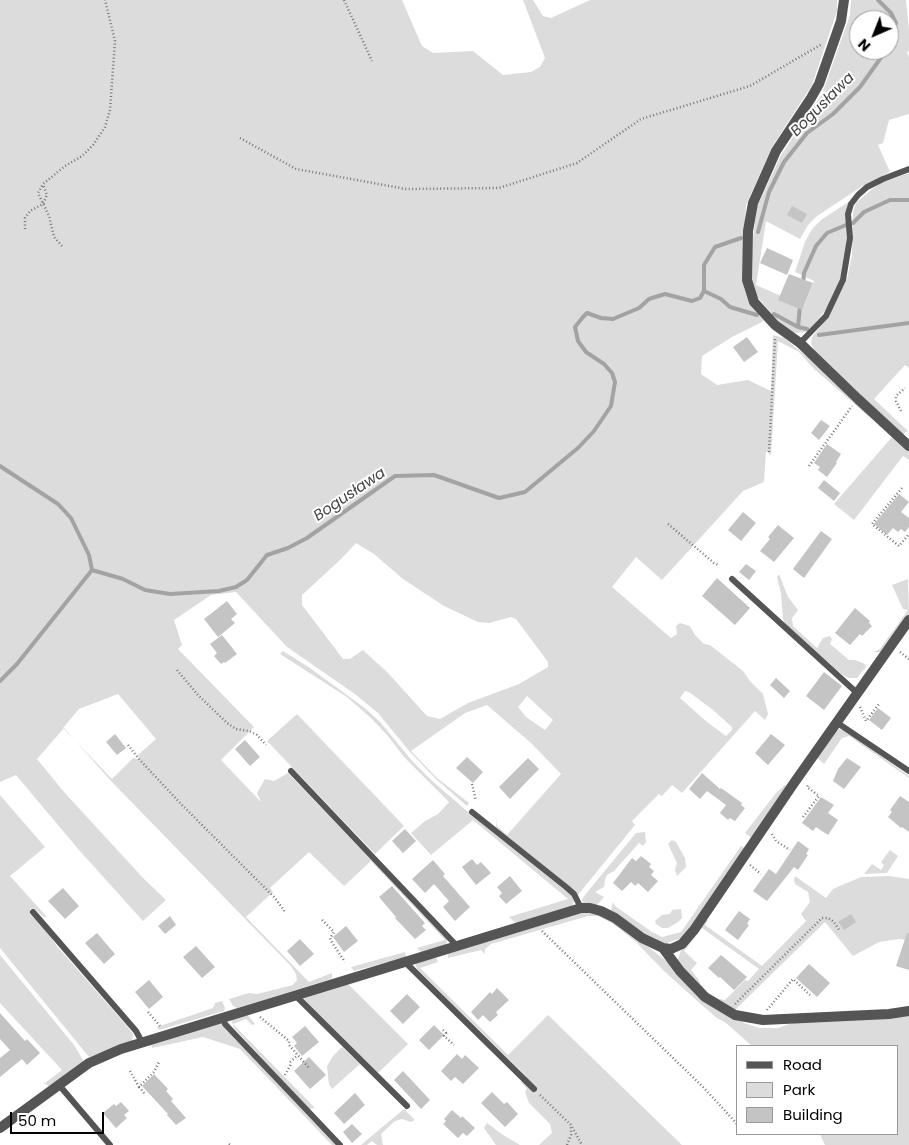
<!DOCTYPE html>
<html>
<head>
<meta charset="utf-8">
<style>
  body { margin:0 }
  #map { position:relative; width:909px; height:1145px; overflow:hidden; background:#fff; font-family:Poppins,sans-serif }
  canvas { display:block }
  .legend { position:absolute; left:736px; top:1045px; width:162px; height:90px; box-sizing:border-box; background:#fff; border:1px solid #999; margin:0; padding:6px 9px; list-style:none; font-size:15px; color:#000 }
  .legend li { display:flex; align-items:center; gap:10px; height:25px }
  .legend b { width:25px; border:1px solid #999 }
  .north { position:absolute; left:849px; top:10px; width:50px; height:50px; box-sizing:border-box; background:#fff; border:1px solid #999; border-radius:50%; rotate:224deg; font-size:14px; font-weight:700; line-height:20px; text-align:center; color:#000 }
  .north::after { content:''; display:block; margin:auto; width:18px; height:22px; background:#000; clip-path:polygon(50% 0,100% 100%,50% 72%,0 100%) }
  .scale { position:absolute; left:10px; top:1112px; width:94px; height:22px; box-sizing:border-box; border:2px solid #000; border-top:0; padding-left:6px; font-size:15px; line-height:18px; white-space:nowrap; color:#000; -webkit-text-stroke:4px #fff; paint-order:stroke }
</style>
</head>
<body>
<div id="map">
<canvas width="909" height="1145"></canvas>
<ul class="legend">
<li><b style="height:6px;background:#555"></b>Road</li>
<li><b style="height:14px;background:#dcdcdc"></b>Park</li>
<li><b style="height:14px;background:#c4c4c4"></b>Building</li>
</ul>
<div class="north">N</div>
<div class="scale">50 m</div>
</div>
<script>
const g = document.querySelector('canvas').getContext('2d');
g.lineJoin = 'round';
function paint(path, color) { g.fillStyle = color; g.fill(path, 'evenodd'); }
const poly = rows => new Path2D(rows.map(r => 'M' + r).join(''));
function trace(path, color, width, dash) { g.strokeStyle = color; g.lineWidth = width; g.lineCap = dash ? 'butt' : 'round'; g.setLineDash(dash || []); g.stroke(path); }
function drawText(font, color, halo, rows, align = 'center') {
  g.font = font + ' Poppins,sans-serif'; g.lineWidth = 4; g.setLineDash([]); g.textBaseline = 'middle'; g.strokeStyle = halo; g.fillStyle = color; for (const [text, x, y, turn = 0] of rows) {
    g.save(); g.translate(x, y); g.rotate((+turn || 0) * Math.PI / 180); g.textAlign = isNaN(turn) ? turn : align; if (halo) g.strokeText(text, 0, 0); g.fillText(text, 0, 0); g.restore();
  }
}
const green = poly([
  [0,0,402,0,422,46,433,53,473,51,503,75,531,72,540,67,545,58,523,0,533,0,543,16,551,18,590,0,837,0,837,11,812,85,772,147,746,205,743,253,744,288,750,304,764,321,732,337,702,356,701,374,717,385,748,380,771,391,773,335,784,338,816,364,873,420,813,368,799,352,778,341,771,455,766,451,764,482,743,491,662,580,636,557,612,587,671,638,677,634,676,626,680,623,690,626,695,635,704,644,710,645,743,671,750,681,763,694,768,714,765,720,755,711,682,793,672,785,662,796,659,794,632,821,635,825,577,896,496,827,497,819,497,826,507,835,561,774,532,744,487,705,465,713,411,751,437,778,469,803,467,806,436,779,410,752,378,713,355,694,287,647,236,592,211,595,174,620,182,645,178,649,254,727,221,760,261,802,257,793,265,779,274,781,288,773,447,939,446,945,421,952,417,948,445,940,371,861,344,886,309,852,270,888,273,892,246,917,309,982,332,973,332,977,331,979,237,1008,233,1006,229,999,249,993,257,994,293,985,297,980,296,974,291,966,111,781,64,728,37,759,64,792,144,879,166,900,143,921,79,850,16,775,0,782],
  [356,543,374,554,403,579,444,606,478,622,489,623,511,617,516,619,548,662,548,667,519,684,468,703,440,719,427,716,388,673,363,650,350,659,343,659,302,605,302,595,341,559],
  [685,691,689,692,713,710,732,727,732,730,726,736,707,722,680,698],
  [118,694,156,739,138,755,139,759,133,758,112,779,63,728,79,709],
  [527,696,553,720,545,730,526,717,518,707],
  [851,0,906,0,909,30,909,51,907,52,909,57,909,114,889,120,883,143,878,145,890,172,864,185,817,216,808,225,800,239,766,221,756,285,804,306,814,281,795,272,805,242,812,229,821,220,850,201,847,206,847,241,845,264,838,286,830,304,817,321,807,332,795,333,784,328,755,294,750,277,753,239,757,207,781,155,822,94,850,15],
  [859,20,889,20,889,50,859,50],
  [909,173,909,368,905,365,874,399,908,431,902,435,816,354,811,343,812,337,828,317,847,279,852,255,853,211,856,203,872,189,883,182],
  [892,437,909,451,909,460,903,456,854,520,834,504],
  [779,574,788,597,798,610,792,618,793,626,817,648,823,638,830,636,832,639,830,644,849,660,855,660,865,664,866,667,857,678,848,678,843,675,786,626,783,619,781,594,777,577],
  [908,579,909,614,881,652,874,652,880,649,908,610,903,609,892,585],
  [283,651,310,668,366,709,381,723,413,762,431,780,475,818,572,896,574,901,572,907,516,923,509,917,568,899,473,820,431,855,411,833,425,821,438,814,449,802,404,757,388,736,371,718,347,697,280,654],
  [297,714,404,826,375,854,267,741],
  [836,729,844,730,909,776,909,778,849,736,842,738,824,764,816,757],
  [785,785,786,786,752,838,745,833,776,793],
  [0,795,45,847,10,876,47,917,44,917,34,908,30,909,30,914,46,930,56,945,126,1025,133,1034,132,1041,89,1057,0,948],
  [645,832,646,842,643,846,639,843,614,871,607,875,605,879,604,887,595,892,604,897,596,906,583,903,582,899,589,890,636,833],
  [672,840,676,842,685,858,686,867,677,876,675,870,677,863,668,844],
  [741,846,746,849,716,893,682,938,667,943,662,943,644,934,611,910,613,902,615,906,652,932,662,937,681,932],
  [890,850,898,856,887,873,864,874,872,864,881,870,884,865,881,862],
  [795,876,826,898,833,889,861,877,889,876,909,879,909,940,898,939,879,942,853,956,825,922,734,1011,714,1000,714,993,715,998,725,1000,745,980,748,981,759,969,702,928,684,951,697,963,691,970,699,980,701,986,706,985,700,988,680,965,678,959,681,950,706,920,708,920,705,925,762,966,806,921,801,914,810,902,808,892,795,884,794,880],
  [681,909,682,918,678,922,668,928,662,928,656,924,655,921,662,915,670,914,672,910],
  [583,912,593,912,613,921,655,952,744,1023,759,1028,778,1028,795,1022,909,1013,909,1145,825,1145,820,1134,898,1134,898,1046,752,1046,726,1023,717,1018,703,1006,664,971,635,941,612,923,598,916,588,916,491,944,485,949,485,954,481,950,448,958,448,954],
  [405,952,406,957,354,971,351,967],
  [0,955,74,1045,83,1060,83,1063,50,1087,42,1082,45,1083,62,1070,0,1003],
  [436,957,438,962,420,968,508,1055,548,1015,682,1145,539,1145,552,1133,550,1124,529,1103,525,1092,527,1089,521,1082,522,1081,527,1080,526,1076,417,969,415,962],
  [348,984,408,1044,378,1073,305,1002,304,997],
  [222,1001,225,1008,224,1011,159,1030,157,1027,213,1008,215,1003],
  [247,1014,255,1024,252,1025,246,1019,233,1024,315,1108,309,1109,234,1028,231,1019],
  [221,1023,336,1145,332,1145,240,1049,203,1037,152,1048,151,1044],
  [342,1047,360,1064,332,1089,329,1084,327,1066,333,1056],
  [404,1109,415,1120,411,1122,402,1119,395,1121,381,1134,383,1145,377,1145,372,1141,367,1145,361,1145],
  [487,1123,503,1135,520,1145,496,1145,484,1128]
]);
const stream = poly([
  [878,0,891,13,896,23,889,42],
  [853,223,864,212,890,200,909,200],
  [758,232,769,192,784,162,807,133,833,114,860,87,880,59,885,50],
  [803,284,804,273,816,246,827,233,846,225],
  [704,291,721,299,730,307,757,315],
  [774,314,798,327,807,329],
  [798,327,800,306],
  [819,335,909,323],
  [0,466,58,504,71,518,89,555,92,570],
  [0,681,17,664,92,570,123,579,145,590,170,594,219,591,236,587,247,580,267,555,288,548,307,538,395,476,434,475,499,498,525,492,578,448,594,431,611,406,615,382,612,373,604,364,586,352,578,341,575,327,583,317,587,313,601,318,613,319,639,308,649,299,665,294,692,301,700,298,704,291,704,265,715,247,741,238]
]);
const building = poly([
  [792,206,807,214,802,223,787,215],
  [767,248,793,260,787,275,760,263],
  [789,274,813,283,802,310,778,300],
  [747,337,758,352,744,362,733,347],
  [821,420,830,426,819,440,811,433],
  [827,444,841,454,836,462,837,463,827,477,818,470,820,467,814,463],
  [824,480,840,493,834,501,818,488],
  [899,494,909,502,901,512,909,518,909,527,905,532,901,529,898,532,893,528,887,535,874,524],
  [743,512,756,523,741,541,728,530],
  [778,525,794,538,774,562,760,551,770,539,768,537],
  [821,531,832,539,804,578,793,569],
  [746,564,756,571,749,580,739,572],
  [717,578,750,608,735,625,702,596],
  [227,601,237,614,231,619,235,623,218,637,204,619],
  [855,608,870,621,869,623,872,626,862,636,860,634,850,645,835,633],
  [222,635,237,654,225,663,224,662,221,664,214,656,217,653,210,644],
  [824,672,842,686,824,710,806,696],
  [776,678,790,691,784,698,770,685],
  [878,708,891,718,882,730,869,720],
  [115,734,126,748,117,755,106,742],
  [771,734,785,745,768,765,755,753],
  [245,740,260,757,250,766,235,749],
  [467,757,483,772,473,783,456,768],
  [528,758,539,769,510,799,499,787],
  [847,758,861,767,844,789,833,781,838,769],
  [702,773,720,789,721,788,742,803,741,805,745,808,735,821,730,818,728,820,720,813,726,805,707,791,700,799,689,789],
  [900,796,909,802,909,832,902,827,901,828,888,817,892,812,890,810],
  [821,797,834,805,828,813,838,820,828,835,816,827,813,831,802,823],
  [405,829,416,841,403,853,392,841],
  [798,841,809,849,806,854,808,855,798,870,794,867,767,901,753,891,769,869,776,874],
  [641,856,651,864,649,867,654,871,651,875,658,881,648,892,638,883,635,886,631,882,622,891,613,883,632,858,636,861],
  [472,859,477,865,481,862,491,873,476,885,462,867],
  [433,860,445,874,443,876,470,907,455,921,443,907,449,901,434,884,425,893,412,879],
  [510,876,522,891,506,904,499,896,502,893,497,887],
  [392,886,425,923,422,926,426,930,415,939,395,918,396,917,379,897],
  [63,888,79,906,65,919,48,901],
  [739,911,750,919,747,924,749,925,738,940,725,930],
  [851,914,856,922,844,930,838,922],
  [170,916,176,925,165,934,158,926],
  [346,926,358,941,344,952,333,937],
  [97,933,115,954,104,964,85,943],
  [907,933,909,933,909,970,896,966],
  [300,939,314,954,300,966,287,951],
  [196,946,215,967,202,978,183,957],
  [721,955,747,977,734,990,720,977,719,978,708,968],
  [809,964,830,983,817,997,796,978],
  [149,980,163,997,149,1009,135,992],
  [497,988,509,1000,496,1012,498,1015,490,1022,483,1015,478,1020,471,1012,490,992,492,994],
  [407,994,420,1007,403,1024,390,1011],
  [0,1013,25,1041,27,1039,40,1053,27,1065,22,1059,0,1077,0,1058,10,1050,0,1039],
  [434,1025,444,1035,429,1050,419,1040],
  [305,1026,319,1042,302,1056,294,1046,297,1043,292,1037],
  [457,1054,462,1059,465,1055,479,1068,463,1084,455,1077,451,1081,441,1071],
  [309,1057,326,1075,310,1089,294,1071],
  [403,1071,430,1100,421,1109,394,1080],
  [154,1074,168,1089,166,1091,173,1099,171,1101,186,1118,176,1125,167,1115,168,1114,142,1086],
  [492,1092,504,1104,507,1102,518,1114,505,1127,481,1103],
  [355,1093,365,1105,344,1124,334,1113],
  [121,1102,129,1111,124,1115,127,1118,116,1128,103,1113,114,1104,116,1106],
  [452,1110,461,1118,462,1116,475,1128,467,1136,463,1133,458,1138,443,1124,446,1121,444,1119],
  [352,1124,362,1134,352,1143,343,1132]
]);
const path = poly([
  [344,0,372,61],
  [240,138,296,169,406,189,499,188,577,163,641,119,750,86,822,44],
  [25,229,25,218,30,211,43,204,47,195,43,184],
  [62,246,54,237,49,216,38,193,43,184,65,166,82,156,93,145,105,127,110,110,115,41,105,0],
  [901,411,896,401,896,396,905,388],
  [769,452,775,339],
  [809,466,852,406],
  [902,488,872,524,899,546,909,534],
  [668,524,714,563,718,565],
  [900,652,909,659],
  [177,670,198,695,227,723,236,729,249,731,257,735,266,745],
  [860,707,866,721,879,704],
  [128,745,139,759,181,804,274,897,284,910,284,913],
  [472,784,476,801],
  [803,817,819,796,807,787,809,784],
  [772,834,776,841,790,850],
  [750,865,761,874],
  [322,920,334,932,330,938,331,941,345,962],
  [542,931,704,1088,738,1125],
  [735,1004,822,918,828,918,834,922,839,930],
  [767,1010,793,979,810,995],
  [148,1012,160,1026],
  [260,1017,289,1041,289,1045,310,1069],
  [443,1030,446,1033,444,1036,454,1045],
  [290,1062,298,1055],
  [130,1071,139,1087,154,1072,159,1062],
  [285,1075,291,1064],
  [139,1087,145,1094],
  [540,1095,571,1125,582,1145],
  [229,1144,230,1145],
  [567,1145,571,1135,571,1127]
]);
const lane = poly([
  [800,343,826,316,843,280,850,238,848,214,851,204,858,195,867,187,883,179,909,169],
  [732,579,856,692],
  [836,722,909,771],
  [291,771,457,946],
  [472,812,566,887,574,894,581,908],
  [33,912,136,1031,142,1042],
  [405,962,534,1089],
  [295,995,407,1106],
  [223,1018,225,1024,340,1145],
  [59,1085,110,1145]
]);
const street = poly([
  [844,0,841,21,819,84,811,98,776,151,753,203,748,231,747,280,754,302,775,325,800,343,858,399,909,446],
  [663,948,680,971,705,997,735,1015,763,1020,889,1014,909,1011],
  [0,1128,89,1063,121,1049,581,908,590,908,601,911,615,918,642,938,663,948,671,949,682,944,694,930,794,783,909,620]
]);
const waterNames = [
  ["Bogusława",823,105,-45],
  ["Bogusława",350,495,-34]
];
paint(green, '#dcdcdc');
trace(stream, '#a3a3a3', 4);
paint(building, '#c4c4c4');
trace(path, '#777', 2.5, [1, 2.5]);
trace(lane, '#555', 6);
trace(street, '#555', 10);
drawText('italic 15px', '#444', '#fff', waterNames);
</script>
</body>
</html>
